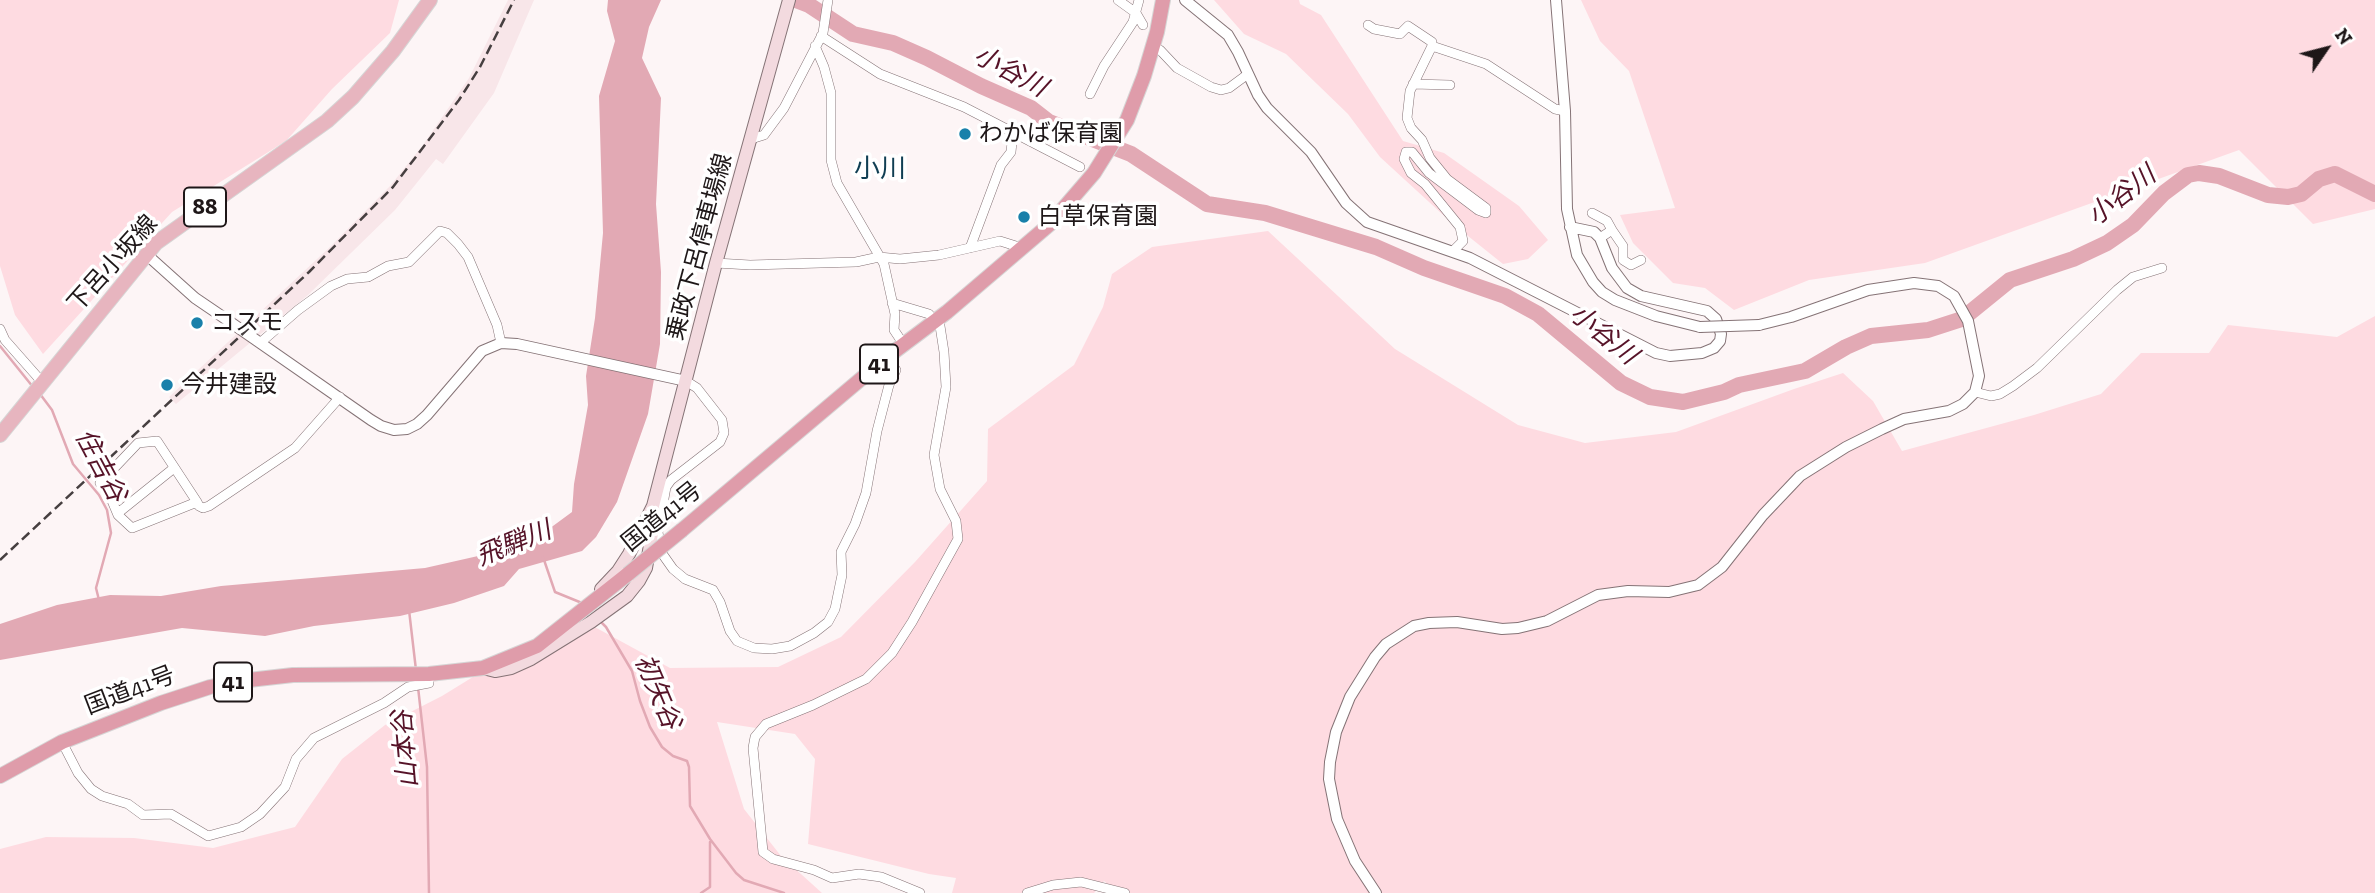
<!DOCTYPE html>
<html>
<head>
<meta charset="utf-8">
<style>
  body { margin:0 }
  #map { position:relative; width:2375px; height:893px; overflow:hidden; background:#fdf5f6; font-family:"Zilla Slab",serif }
  canvas { display:block }
  .north { position:absolute; left:2291px; top:14px; width:70px; height:70px; -webkit-text-stroke:5px #fff; paint-order:stroke; rotate:55deg; font-size:19px; font-weight:700; line-height:28px; text-align:center; color:#1e1718 }
  .north::after { content:''; display:block; margin:auto; width:24px; height:32px; background:#1e1718; clip-path:polygon(50% 0,100% 100%,50% 72%,0 100%) }
</style>
</head>
<body>
<div id="map">
<canvas width="2375" height="893"></canvas>
<div class="north">N</div>
</div>
<script>
const g = document.querySelector('canvas').getContext('2d');
g.lineJoin = 'round';
function paint(path, color) { g.fillStyle = color; g.fill(path, 'evenodd'); }
const poly = rows => new Path2D(rows.map(r => 'M' + r).join(''));
function trace(path, color, width, dash) { g.strokeStyle = color; g.lineWidth = width; g.lineCap = dash ? 'butt' : 'round'; g.setLineDash(dash || []); g.stroke(path); }
function drawText(font, color, halo, rows, align = 'center') {
  g.font = font + ' "Zilla Slab","Noto Sans JP",serif'; g.lineWidth = 7; g.setLineDash([]); g.textBaseline = 'middle'; g.strokeStyle = halo; g.fillStyle = color; for (const [text, x, y, turn = 0] of rows) {
    g.save(); g.translate(x, y); g.rotate((+turn || 0) * Math.PI / 180); g.textAlign = isNaN(turn) ? turn : align; if (halo) g.strokeText(text, 0, 0); g.fillText(text, 0, 0); g.restore();
  }
}
const built = poly([
  [508,0,534,0,494,93,443,164,436,159,395,210,308,295,176,404,169,397,331,246,390,186,423,145,469,78]
]);
const green = poly([
  [0,0,399,0,390,33,332,89,286,141,172,212,43,354,15,315,0,266],
  [1214,0,1299,0,1300,4,1321,15,1403,141,1444,153,1519,206,1548,240,1528,259,1503,264,1453,224,1380,157,1348,114,1286,54,1244,34],
  [1581,0,2375,0,2375,209,2313,224,2239,150,1925,263,1809,280,1734,310,1705,288,1673,283,1633,243,1620,215,1675,208,1629,71,1600,41],
  [1268,231,1395,349,1518,425,1585,443,1676,432,1794,389,1843,373,1873,401,1902,451,2034,415,2101,394,2141,353,2209,353,2228,325,2337,337,2375,316,2375,893,1117,893,1104,881,1094,893,952,893,956,878,929,874,808,844,815,759,795,734,717,722,744,809,781,856,822,893,0,893,0,849,46,837,134,838,213,848,295,827,342,759,385,725,442,696,481,672,580,619,670,668,778,667,841,637,915,562,987,481,988,429,1074,365,1103,307,1112,274,1152,247]
]);
const water = poly([
  [608,0,661,0,649,27,642,58,661,98,656,204,661,272,660,344,648,414,617,502,596,537,582,551,519,569,504,586,454,603,400,616,314,626,265,636,182,628,0,660,0,624,57,605,110,595,161,596,221,586,425,568,509,549,538,537,572,512,574,484,588,405,586,376,595,318,603,233,599,96,615,41,607,11]
]);
const stream = poly([
  [0,346,33,387],
  [40,394,52,410,73,464,99,495,107,510,111,533,96,588,99,600],
  [543,557,555,592,582,603],
  [409,610,416,670],
  [599,620,606,627,632,671,640,701,650,727,662,747,673,756,687,761,689,767,690,806,710,839,736,873,744,880,784,893],
  [418,687,427,767,429,893],
  [701,893,710,887,710,842]
]);
const river = poly([
  [796,0,809,5,853,34,893,43,927,58,981,86,1031,108,1049,122,1131,154,1207,204,1265,213,1376,247,1424,268,1505,296,1538,314,1621,383,1650,397,1683,402,1724,392,1739,385,1805,371,1846,347,1871,336,1928,330,1962,319,2010,280,2073,259,2107,243,2133,225,2164,193,2188,175,2199,173,2219,176,2268,195,2288,197,2301,194,2319,179,2335,174,2375,194]
]);
const minor = poly([
  [1118,0,1136,13,1143,25],
  [1368,25,1374,29,1400,34,1408,26,1432,42,1432,46],
  [821,36,880,74,964,107,1080,167],
  [815,46,824,67,831,93,831,160,837,183,884,264,895,314,894,330,904,345],
  [1160,50,1177,68,1211,87,1221,90,1229,88,1248,74],
  [1413,84,1450,85],
  [1090,94,1104,66,1133,22,1139,0],
  [751,139,764,135,784,108,823,33,828,0],
  [1592,213,1607,221,1612,230],
  [1600,238,1612,230,1623,246,1623,260,1631,265,1641,260],
  [970,248,1001,165,1011,152,1013,132],
  [1453,251,1463,241,1460,227,1425,184,1411,173,1404,159,1406,152,1412,152,1429,173,1478,210,1486,213,1486,208,1447,179,1430,158,1422,140,1411,128,1407,118,1410,91,1432,46,1486,64,1555,109,1565,111],
  [716,263,750,265,856,262,879,257,900,259,939,255,1000,241,1016,246,1020,250],
  [892,303,929,314],
  [0,329,5,340,42,382],
  [260,343,298,310,331,286,347,279,368,277,388,266,409,262,440,231,447,233,458,244,468,257,497,325,501,343],
  [686,381,697,388,722,420,724,433,720,442,671,480,666,487,658,532,661,552,673,569,685,579,713,590,720,602,730,631,737,641,754,648,772,649,790,646,814,633,828,622,835,609,842,575,841,552,855,524,866,493,877,431,889,385,896,370,887,357],
  [1975,392,1991,396,2000,394,2013,386,2037,368,2117,290,2133,277,2162,268],
  [197,502,132,528,118,515,110,496,100,483,138,443,157,441,197,502,199,506,203,508,209,506,295,448,340,397],
  [118,513,174,468],
  [62,742,78,773,91,789,102,796,128,804,143,815,171,814,208,836,241,827,260,814,285,787,296,759,314,738,384,703,408,687,429,683,429,674],
  [920,893,881,877,859,874,832,878,814,870,773,859,763,852,753,748,755,737,766,724,813,705,866,679,892,653,912,622,958,539,956,521,940,489,934,455,946,387,944,352,940,326],
  [1027,893,1053,885,1081,882,1125,893]
]);
const tertiary = poly([
  [1185,0,1228,35,1238,52,1258,95,1267,108,1311,152,1346,203,1367,222,1470,258,1656,353,1670,356,1702,353,1714,348,1720,341,1721,334,1716,319,1707,311,1641,296,1627,288,1612,268,1600,238,1594,232,1570,227],
  [1556,0,1565,111,1567,209,1577,255,1593,282,1602,292,1615,300,1656,316,1700,327],
  [146,254,195,298,220,315,371,420,381,426,394,430,407,429,417,424,427,415,482,351,501,343,517,344,686,381],
  [1376,893,1355,861,1337,819,1329,779,1330,762,1336,732,1350,697,1375,657,1386,644,1414,626,1429,623,1457,622,1502,629,1518,628,1547,621,1598,595,1628,591,1669,592,1698,585,1722,567,1763,515,1800,476,1846,447,1882,429,1904,419,1949,411,1963,404,1975,392,1979,376,1968,321,1954,296,1938,286,1914,283,1868,290,1791,317,1759,325]
]);
const secondary = poly([
  [601,589,618,571,629,554,653,506,716,263,789,0],
  [483,668,495,671,511,668,531,659,591,622,627,596,639,581,646,568,654,522,653,506]
]);
const primary = poly([
  [0,435,156,243,327,121,353,97,393,51,430,0]
]);
const trunk = poly([
  [682,530,887,357,947,312,1050,224,1094,173,1127,120,1144,76,1157,32,1163,0],
  [0,776,62,742,161,703,210,687,240,681,293,675,429,674,483,668,537,646,628,574]
]);
const rail = poly([
  [0,560,309,272,393,187,459,100,480,67,514,0]
]);
const tertiaryBridge = poly([
  [1700,327,1759,325]
]);
const trunkBridge = poly([
  [628,574,682,530]
]);
const markers = [
  [965,134,7,"#1980aa"],
  [1024,217,7,"#1980aa"],
  [197,323,7,"#1980aa"],
  [167,385,7,"#1980aa"]
];
const shields = [
  [205,207,42],
  [879,364,38],
  [233,682,38]
];
const shieldNames = [
  ["88",205,207],
  ["41",879,364],
  ["41",233,682]
];
const poiNames = [
  ["わかば保育園",979,134],
  ["白草保育園",1038,217],
  ["コスモ",211,323],
  ["今井建設",181,385]
];
const streetNames = [
  ["乗政下呂停車場線",700,247,-75],
  ["下呂小坂線",113,264,-48],
  ["国道41号",662,517,-39],
  ["国道41号",130,691,-21]
];
const waterNames = [
  ["小谷川",1010,72,28],
  ["小谷川",2122,196,-38],
  ["小谷川",1603,335,39],
  ["住吉谷",100,466,62],
  ["飛騨川",514,544,-22],
  ["初矢谷",657,692,67],
  ["山本谷",406,749,-95]
];
const neighbourhoodNames = [
  ["小川",880,170]
];
paint(built, '#f8e6e9');
paint(green, '#fedbe1');
paint(water, '#e2a9b4');
trace(stream, '#e2a9b4', 2.5);
trace(river, '#e2a9b4', 16);
trace(minor, '#857376', 10);
trace(tertiary, '#857376', 12);
trace(secondary, '#857376', 14);
trace(primary, '#d6d5d5', 16);
trace(trunk, '#d6d5d5', 16);
trace(minor, '#fff', 9);
trace(tertiary, '#fff', 10);
trace(secondary, '#f3dadf', 12);
trace(primary, '#e7b5bf', 14);
trace(trunk, '#df9caa', 14);
trace(rail, '#463f40', 2.5, [10, 5]);
trace(tertiaryBridge, '#857376', 12, []);
trace(trunkBridge, '#d6d5d5', 16, []);
trace(tertiaryBridge, '#fff', 10);
trace(trunkBridge, '#df9caa', 14);
for (const [x, y, r, color] of markers) { const dot = new Path2D(); dot.arc(x, y, r, 0, 2 * Math.PI); g.fillStyle = color; g.fill(dot); trace(dot, '#fff', 2.5); }
for (const [x, y, w] of shields) { const box = new Path2D(); box.roundRect(x - w / 2, y - 19.5, w, 39, 5); g.fillStyle = '#fff'; g.fill(box); trace(box, '#1e1718', 2); }
drawText('bold 23px', '#1e1718', null, shieldNames);
drawText('24px', '#1e1718', '#fff', poiNames, 'left');
drawText('24px', '#1e1718', '#fff', streetNames);
drawText('italic 26px', '#561328', '#fff', waterNames);
drawText('26px', '#103e53', '#fff', neighbourhoodNames);
</script>
</body>
</html>
